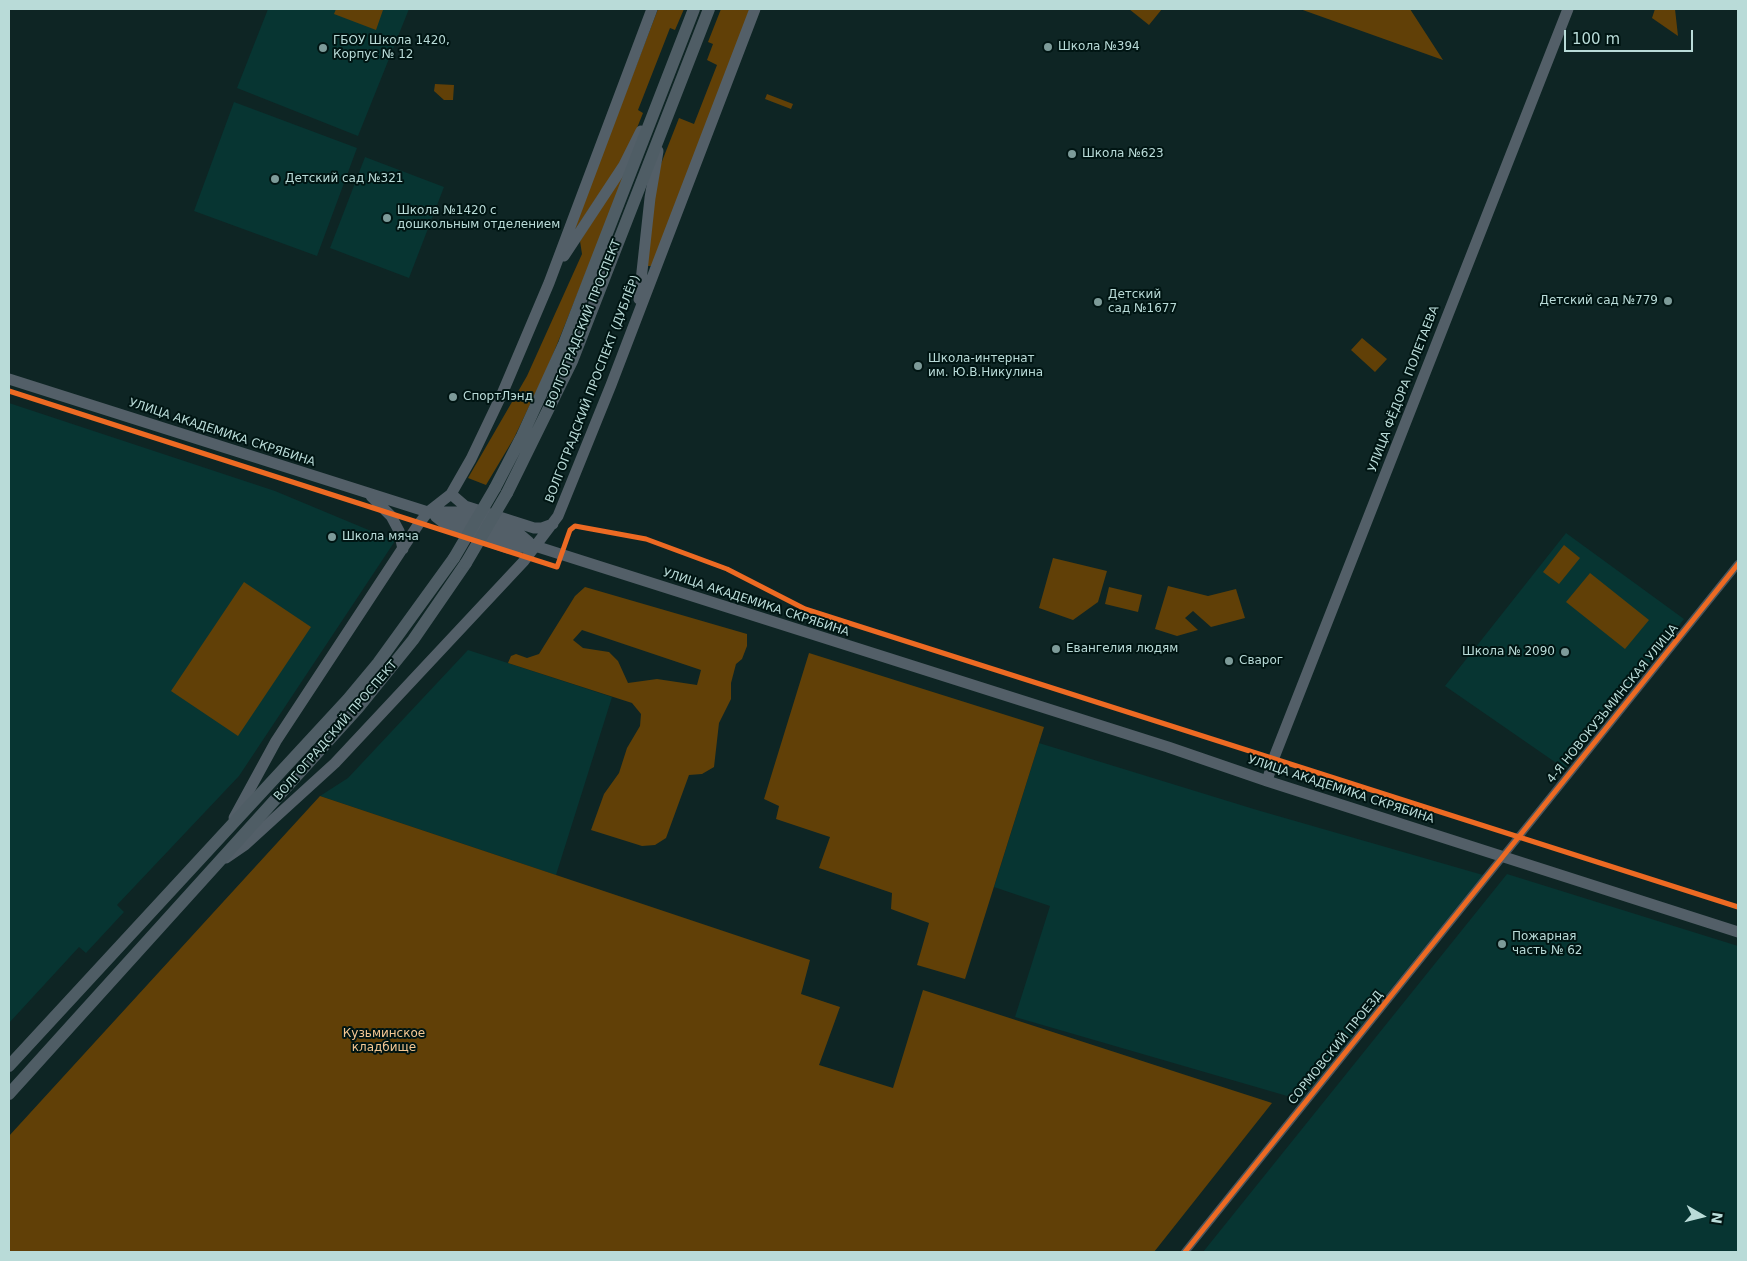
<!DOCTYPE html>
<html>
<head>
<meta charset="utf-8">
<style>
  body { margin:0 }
  #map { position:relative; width:1747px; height:1261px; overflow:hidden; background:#0e2524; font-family:"DejaVu Sans",sans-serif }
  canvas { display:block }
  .frame { position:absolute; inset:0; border:10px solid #b9dbd8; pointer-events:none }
  .north { position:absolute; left:1677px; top:1191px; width:50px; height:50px; -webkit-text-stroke:4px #001513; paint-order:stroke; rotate:98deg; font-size:14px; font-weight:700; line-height:20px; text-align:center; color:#b9dbd8 }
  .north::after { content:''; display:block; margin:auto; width:18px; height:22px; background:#b9dbd8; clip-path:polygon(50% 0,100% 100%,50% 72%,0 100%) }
  .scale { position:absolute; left:1564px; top:30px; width:129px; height:22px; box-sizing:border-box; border:2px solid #b9dbd8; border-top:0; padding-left:6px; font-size:15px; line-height:18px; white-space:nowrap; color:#b9dbd8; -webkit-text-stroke:4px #001513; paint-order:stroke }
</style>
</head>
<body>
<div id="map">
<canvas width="1747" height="1261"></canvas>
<div class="frame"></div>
<div class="north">N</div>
<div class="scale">100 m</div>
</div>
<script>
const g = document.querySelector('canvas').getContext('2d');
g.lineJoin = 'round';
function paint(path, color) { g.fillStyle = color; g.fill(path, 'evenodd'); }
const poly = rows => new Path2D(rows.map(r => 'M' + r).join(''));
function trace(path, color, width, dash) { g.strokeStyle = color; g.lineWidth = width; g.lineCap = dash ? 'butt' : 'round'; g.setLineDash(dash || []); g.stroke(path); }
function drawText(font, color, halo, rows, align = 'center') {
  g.font = font + ' "DejaVu Sans",sans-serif'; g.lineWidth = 4; g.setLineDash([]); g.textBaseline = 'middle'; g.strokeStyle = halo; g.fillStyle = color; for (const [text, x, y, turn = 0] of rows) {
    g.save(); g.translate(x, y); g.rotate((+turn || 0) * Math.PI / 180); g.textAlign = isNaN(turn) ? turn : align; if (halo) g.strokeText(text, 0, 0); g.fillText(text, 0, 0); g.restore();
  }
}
const built = poly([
  [268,9,409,9,358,136,237,88],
  [234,102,357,148,317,256,194,211],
  [365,157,444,187,409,278,330,248],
  [9,403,275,491,395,541,239,776,117,905,124,912,86,953,79,947,9,1023],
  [1566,533,1684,619,1565,769,1445,686],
  [468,650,612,697,556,875,320,796,348,778],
  [1039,743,1257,810,1483,875,1301,1100,1015,1017,1050,906,994,887],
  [1507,874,1738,946,1738,1252,1203,1252]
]);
const green = poly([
  [336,9,380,9,383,10,376,30,334,14],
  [658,9,684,9,675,30,670,28,638,110,643,113,627,153,570,237],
  [721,9,751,9,652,266,646,266,657,174,679,118,694,124,717,65,707,60,713,44,708,42],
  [1129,9,1162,9,1149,25],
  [1300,9,1410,9,1443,60],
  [1655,9,1675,9,1678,36,1652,18],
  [435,84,454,85,453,100,444,100,434,91],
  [767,94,793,104,791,109,765,99],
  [624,173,626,174,547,369,514,438,486,485,468,478,527,376,582,254,580,241],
  [1362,338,1387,359,1375,372,1351,350],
  [1564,545,1580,558,1559,584,1543,572],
  [1053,558,1107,571,1098,602,1073,620,1039,608],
  [1590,573,1649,620,1625,649,1566,602],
  [244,582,311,627,238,736,171,691],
  [1168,586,1208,596,1236,589,1245,618,1211,627,1193,611,1185,618,1198,630,1177,636,1155,629],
  [585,587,747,634,747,646,742,659,736,664,731,683,731,699,719,723,714,767,702,774,689,775,666,838,655,845,642,846,591,830,604,794,619,773,627,748,640,726,641,714,632,703,508,663,511,656,516,654,527,658,539,654,575,596],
  [582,630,701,670,697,685,657,679,628,683,618,661,609,652,583,648,573,640],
  [1109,587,1142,595,1138,612,1105,604],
  [809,653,1044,727,965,979,917,965,929,923,891,909,892,893,819,868,830,837,776,819,779,806,764,799],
  [320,796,810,960,801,994,840,1007,819,1065,893,1088,923,990,1272,1103,1154,1252,9,1252,9,1136]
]);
const street = poly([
  [1185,1252,1738,564]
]);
const secondary = poly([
  [564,256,624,165,641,131],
  [639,299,650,198,658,151],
  [9,379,1168,747,1267,781,1738,932],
  [451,494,465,506,534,528,542,528,553,524],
  [371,496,391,516,399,531,403,549],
  [438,512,458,512,516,531,529,542],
  [436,517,450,528,508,548,528,547],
  [1267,781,1275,755,1568,9],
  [234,818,276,741,418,525,428,512,451,494,471,459,502,394,549,283,652,9],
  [226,858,245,845,335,763,524,561,558,516,611,385,755,9]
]);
const primary = poly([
  [495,488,522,436,564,344,694,9],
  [507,493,572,361,709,9],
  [9,1066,348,699,378,663,454,558],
  [9,1094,358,708,413,640,466,563]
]);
const primaryBridge = poly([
  [454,558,495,488],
  [466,563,507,493]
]);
const cycleway = poly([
  [9,391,557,567,570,530,575,526,646,539,727,569,805,609,1738,907],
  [1185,1252,1738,564]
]);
const markers = [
  [1048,47,5,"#7d9b99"],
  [323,48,5,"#7d9b99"],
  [1072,154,5,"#7d9b99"],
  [275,179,5,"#7d9b99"],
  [387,218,5,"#7d9b99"],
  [1668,301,5,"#7d9b99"],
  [1098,302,5,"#7d9b99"],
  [918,366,5,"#7d9b99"],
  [453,397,5,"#7d9b99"],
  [332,537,5,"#7d9b99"],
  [1056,649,5,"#7d9b99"],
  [1565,652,5,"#7d9b99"],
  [1229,661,5,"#7d9b99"],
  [1502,944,5,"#7d9b99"]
];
const poiNames = [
  ["ГБОУ Школа 1420,",333,41],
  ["Корпус № 12",333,55],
  ["Школа №394",1058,47],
  ["Школа №623",1082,154],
  ["Детский сад №321",285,179],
  ["Школа №1420 с",397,211],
  ["дошкольным отделением",397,225],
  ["Детский",1108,295],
  ["сад №1677",1108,309],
  ["Детский сад №779",1658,301,"right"],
  ["Школа-интернат",928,359],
  ["им. Ю.В.Никулина",928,373],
  ["СпортЛэнд",463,397],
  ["Школа мяча",342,537],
  ["Евангелия людям",1066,649],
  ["Школа № 2090",1555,652,"right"],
  ["Сварог",1239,661],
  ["Пожарная",1512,937],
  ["часть № 62",1512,951]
];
const streetNames = [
  ["ВОЛГОГРАДСКИЙ ПРОСПЕКТ",584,324,-68],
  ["ВОЛГОГРАДСКИЙ ПРОСПЕКТ (ДУБЛЁР)",593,389,-69],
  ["УЛИЦА ФЁДОРА ПОЛЕТАЕВА",1404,389,-69],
  ["УЛИЦА АКАДЕМИКА СКРЯБИНА",222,433,18],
  ["УЛИЦА АКАДЕМИКА СКРЯБИНА",756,603,18],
  ["4-Я НОВОКУЗЬМИНСКАЯ УЛИЦА",1613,704,-51],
  ["ВОЛГОГРАДСКИЙ ПРОСПЕКТ",336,731,-49],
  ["УЛИЦА АКАДЕМИКА СКРЯБИНА",1341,790,18],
  ["СОРМОВСКИЙ ПРОЕЗД",1336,1048,-51]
];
const parkNames = [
  ["Кузьминское",384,1034],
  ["кладбище",384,1048]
];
paint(built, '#073532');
paint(green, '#614007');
trace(street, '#4a555c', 8);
trace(secondary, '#535f68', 11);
trace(primary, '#4f5d65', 12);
trace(primaryBridge, '#4f5d65', 12);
trace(cycleway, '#ed6a23', 5);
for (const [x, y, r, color] of markers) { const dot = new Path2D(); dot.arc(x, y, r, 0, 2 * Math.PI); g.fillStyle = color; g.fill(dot); trace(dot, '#001513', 2); }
drawText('12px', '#b9dbd8', '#001513', poiNames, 'left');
drawText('12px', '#b9dbd8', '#001513', streetNames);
drawText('12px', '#f5c894', '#001513', parkNames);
</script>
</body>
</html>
